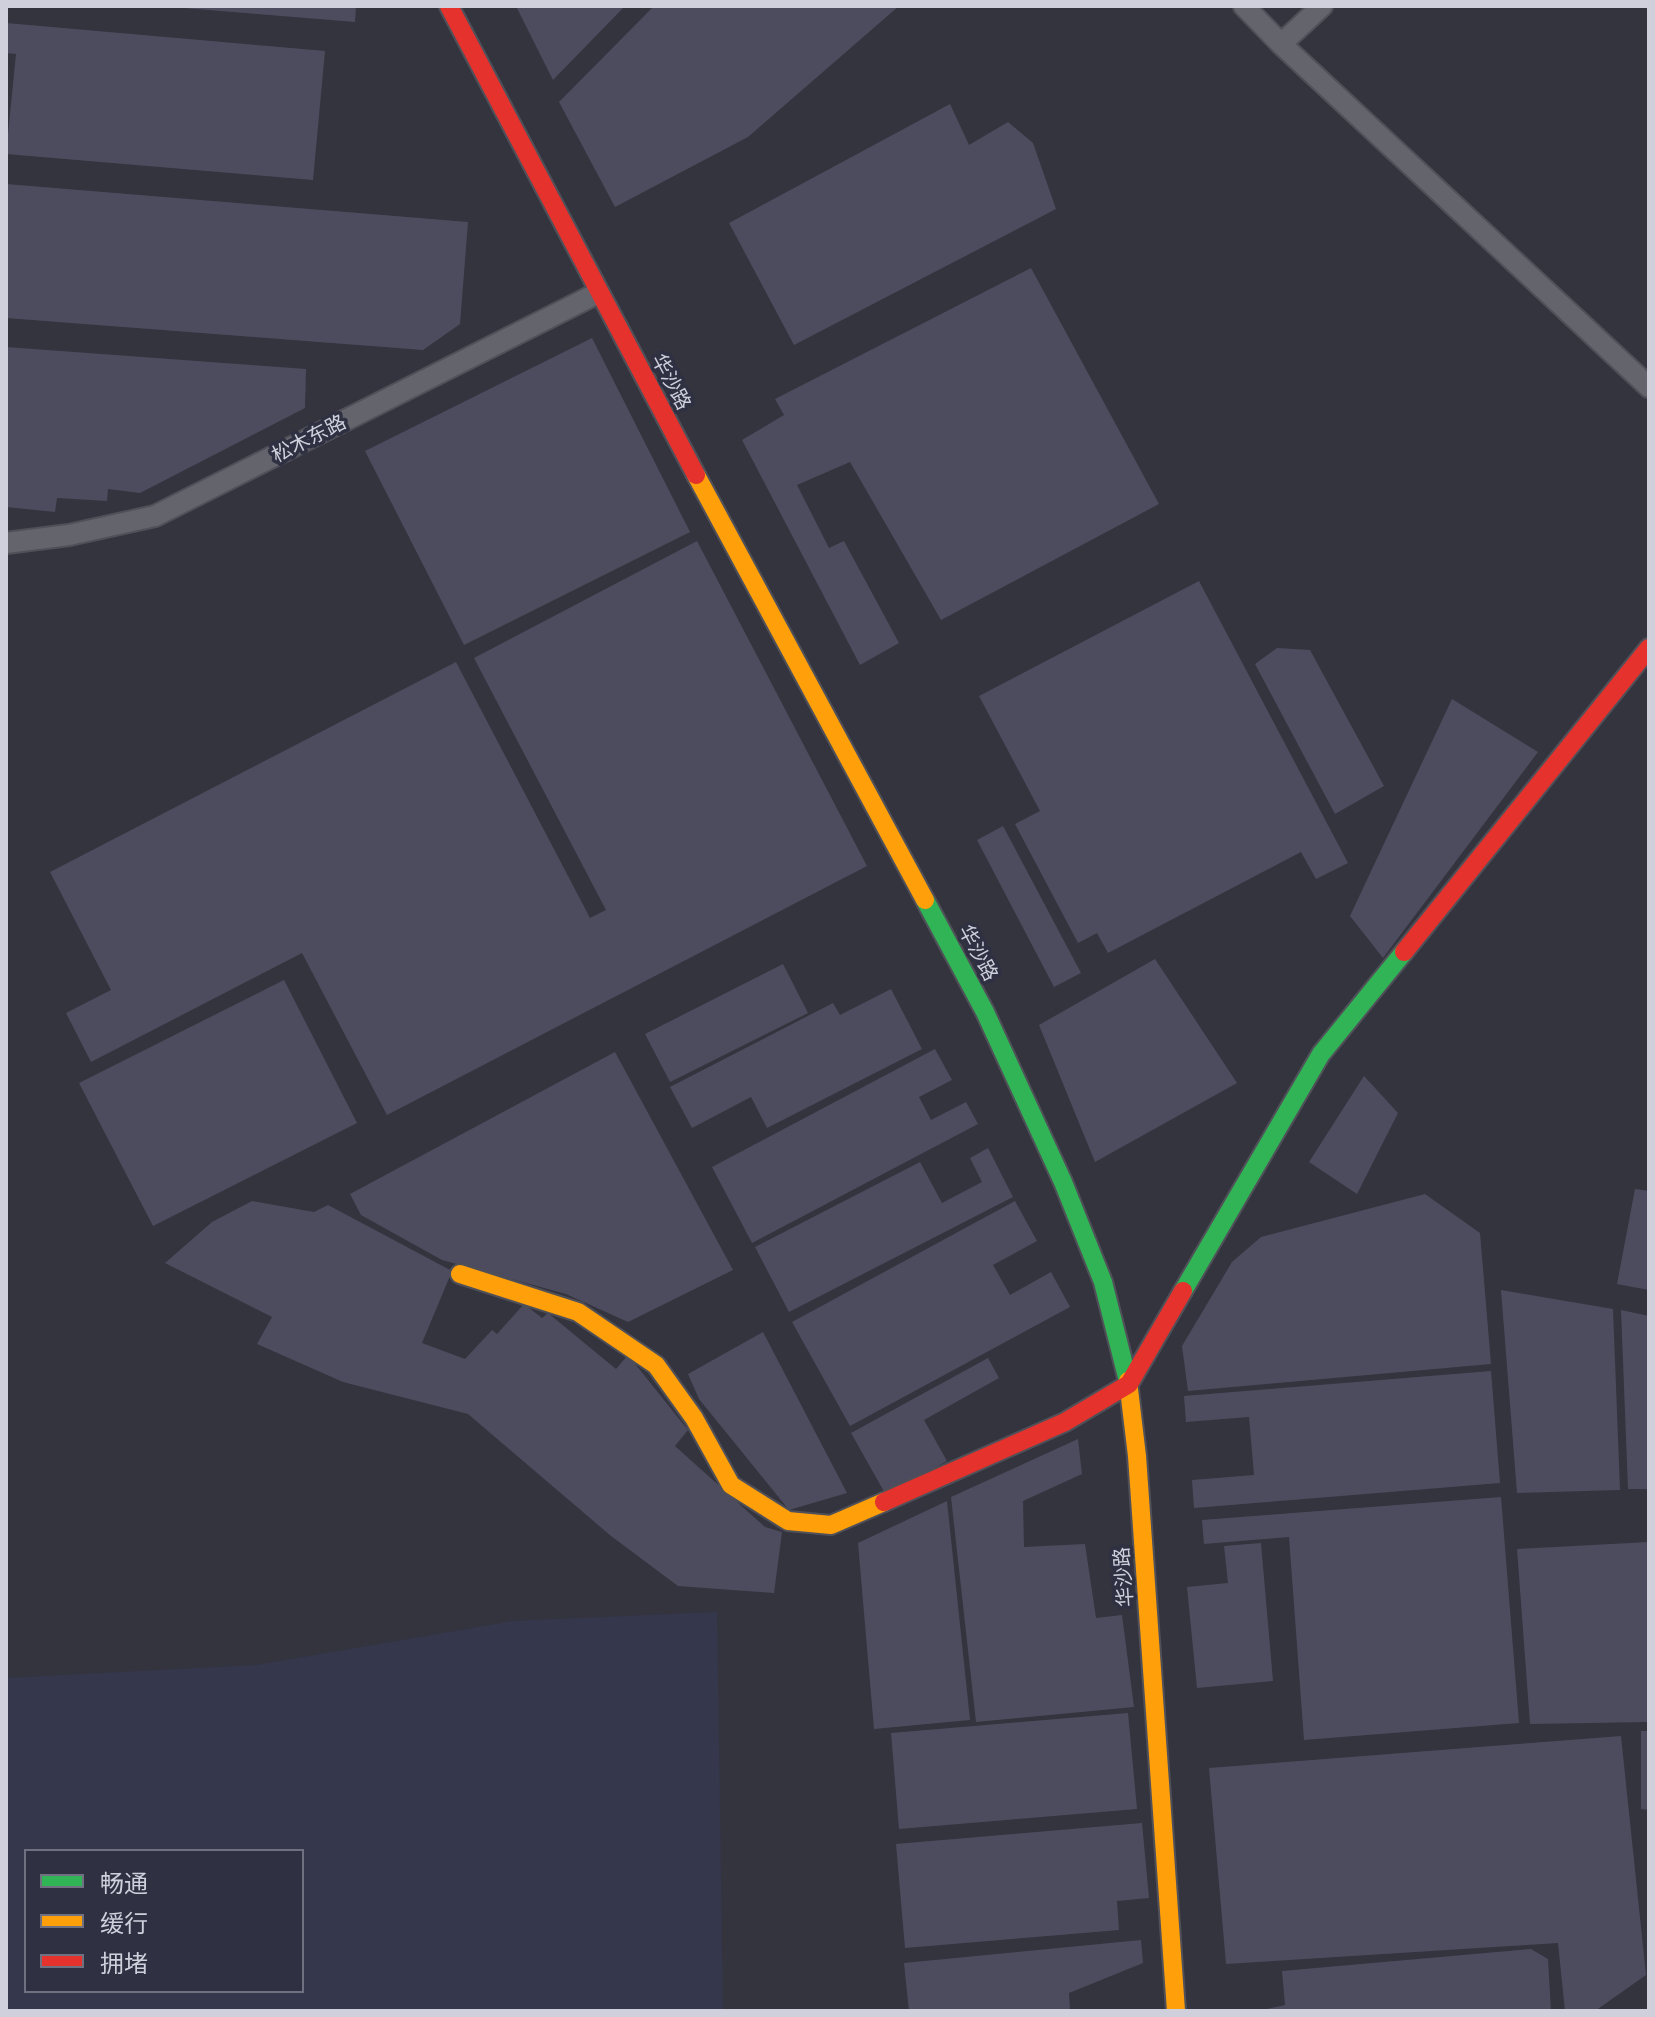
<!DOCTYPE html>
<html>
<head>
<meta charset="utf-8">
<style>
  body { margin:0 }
  #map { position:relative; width:1655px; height:2017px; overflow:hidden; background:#34343f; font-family:"Golos Text","Noto Sans SC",sans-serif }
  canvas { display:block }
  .frame { position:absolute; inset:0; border:8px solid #cfd0dc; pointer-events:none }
  .legend { position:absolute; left:24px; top:1849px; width:280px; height:144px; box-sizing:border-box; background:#2f3143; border:2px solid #6f7180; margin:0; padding:10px 14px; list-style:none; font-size:24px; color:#cfd0dc }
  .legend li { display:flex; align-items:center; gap:16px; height:40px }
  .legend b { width:40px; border:2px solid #6f7180 }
</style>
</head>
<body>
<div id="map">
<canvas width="1655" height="2017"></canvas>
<div class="frame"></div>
<ul class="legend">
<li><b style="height:10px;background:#30b455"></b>畅通</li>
<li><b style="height:10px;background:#ff9f0a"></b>缓行</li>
<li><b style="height:10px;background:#e5322d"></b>拥堵</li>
</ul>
</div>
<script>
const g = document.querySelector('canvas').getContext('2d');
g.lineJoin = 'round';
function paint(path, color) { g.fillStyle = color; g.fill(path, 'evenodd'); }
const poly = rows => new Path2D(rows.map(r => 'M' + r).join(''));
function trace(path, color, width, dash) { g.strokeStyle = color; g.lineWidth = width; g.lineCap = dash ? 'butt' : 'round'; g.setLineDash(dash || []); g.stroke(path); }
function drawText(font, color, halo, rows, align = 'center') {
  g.font = font + ' "Golos Text","Noto Sans SC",sans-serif'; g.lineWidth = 7; g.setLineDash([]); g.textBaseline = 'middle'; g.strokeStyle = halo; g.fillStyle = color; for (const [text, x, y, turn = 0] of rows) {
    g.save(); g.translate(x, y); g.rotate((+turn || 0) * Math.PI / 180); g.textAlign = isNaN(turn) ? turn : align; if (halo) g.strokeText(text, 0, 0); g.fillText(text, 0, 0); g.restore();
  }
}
const built = poly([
  [717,1612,723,2011,6,2011,6,1678,257,1665,513,1621],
  [26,1851,302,1851,302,1991,26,1991]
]);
const building = poly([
  [184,6,356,6,355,22,184,8],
  [516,6,625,6,553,80],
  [654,6,899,6,748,137,615,207,559,102],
  [6,23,325,51,313,180,6,154,16,54,6,53],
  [950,104,969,145,1008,122,1033,143,1056,209,794,345,729,223],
  [6,184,468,222,460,324,423,350,6,318],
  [1031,268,1159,504,941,620,850,462,797,485,829,548,844,541,899,643,860,665,742,440,784,415,775,399],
  [592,338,690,532,464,645,365,451],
  [6,347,306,369,305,408,140,493,108,489,107,501,57,498,55,512,6,507],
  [697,541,867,866,387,1115,302,953,91,1062,66,1013,111,990,50,872,456,662,590,918,606,910,474,658],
  [1199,581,1348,863,1316,879,1301,852,1108,953,1097,933,1078,943,1015,824,1040,811,979,696],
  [1277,648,1310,650,1384,786,1335,814,1255,664],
  [1452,699,1538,752,1383,958,1350,916],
  [1003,826,1081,973,1054,987,977,840],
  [1155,959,1237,1083,1095,1162,1039,1025],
  [783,964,808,1013,670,1082,645,1034],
  [284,980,357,1123,153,1226,79,1083],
  [891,989,922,1049,767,1128,751,1097,692,1128,670,1087,833,1003,840,1015],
  [935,1049,952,1080,919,1097,931,1120,966,1102,978,1124,752,1243,712,1167],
  [615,1052,733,1270,628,1322,566,1294,442,1260,361,1215,350,1194],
  [1364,1076,1398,1113,1357,1194,1309,1162],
  [988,1148,1013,1197,789,1312,755,1247,920,1162,942,1203,982,1182,970,1158],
  [1635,1189,1649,1191,1649,1290,1617,1284],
  [1425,1194,1480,1233,1491,1364,1188,1391,1182,1346,1232,1262,1261,1237],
  [252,1201,314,1212,328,1205,452,1271,422,1343,465,1359,492,1330,497,1334,524,1304,542,1318,548,1313,616,1369,628,1355,688,1430,675,1446,765,1527,782,1532,774,1593,678,1586,611,1536,468,1414,343,1382,257,1344,272,1317,165,1263,212,1222],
  [1015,1201,1037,1241,993,1265,1010,1295,1051,1272,1070,1307,850,1426,792,1322],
  [1501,1290,1613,1309,1620,1490,1517,1493],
  [1621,1310,1649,1316,1649,1489,1628,1489],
  [763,1332,847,1493,789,1510,699,1399,688,1374],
  [988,1358,999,1378,924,1420,947,1461,886,1495,851,1433],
  [1491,1371,1500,1483,1194,1508,1192,1480,1254,1475,1249,1417,1186,1422,1184,1396],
  [1078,1439,1082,1474,1023,1501,1024,1547,1085,1544,1096,1618,1122,1615,1134,1707,976,1722,951,1497],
  [1501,1497,1519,1723,1304,1740,1289,1537,1204,1544,1202,1520],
  [947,1501,970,1720,874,1729,858,1543],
  [1649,1542,1649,1722,1530,1724,1517,1549],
  [1261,1543,1273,1681,1197,1688,1187,1587,1228,1583,1224,1546],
  [1128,1713,1137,1809,899,1829,891,1733],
  [1641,1731,1649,1731,1649,1810,1641,1809],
  [1621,1736,1646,1975,1595,2011,1565,2011,1558,1943,1226,1964,1209,1768],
  [1142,1823,1149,1898,1117,1901,1119,1930,905,1948,896,1844],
  [1141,1940,1143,1963,1069,1993,1070,2011,909,2011,904,1963],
  [1531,1949,1548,1959,1551,2011,1258,2011,1285,2005,1282,1971]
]);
const street = poly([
  [1244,6,1281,44],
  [1322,6,1281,44,1649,387],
  [6,543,69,535,155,516,598,293]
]);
const fast = poly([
  [925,900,985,1012,1063,1182,1103,1282,1128,1381],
  [1183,1291,1321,1054,1404,952]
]);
const slow = poly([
  [696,475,925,900],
  [460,1274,578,1312,656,1365,694,1418,731,1485,788,1521,831,1525,884,1502],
  [1128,1381,1137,1456,1176,2011]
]);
const jam = poly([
  [449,6,696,475],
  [1404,952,1649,648],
  [884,1502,1065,1422,1129,1384,1183,1291]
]);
const streetNames = [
  ["华沙路",671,382,62],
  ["松木东路",309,439,-27],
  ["华沙路",978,953,62],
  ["华沙路",1124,1577,-94]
];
paint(built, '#35374d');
paint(building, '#4c4c5e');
trace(street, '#505059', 24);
trace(fast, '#505059', 22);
trace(slow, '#505059', 22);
trace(jam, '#505059', 22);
trace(street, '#64646c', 20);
trace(fast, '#30b455', 18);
trace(slow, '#ff9f0a', 18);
trace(jam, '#e5322d', 18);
drawText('20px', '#cfd0dc', '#2f3143', streetNames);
</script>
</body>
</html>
